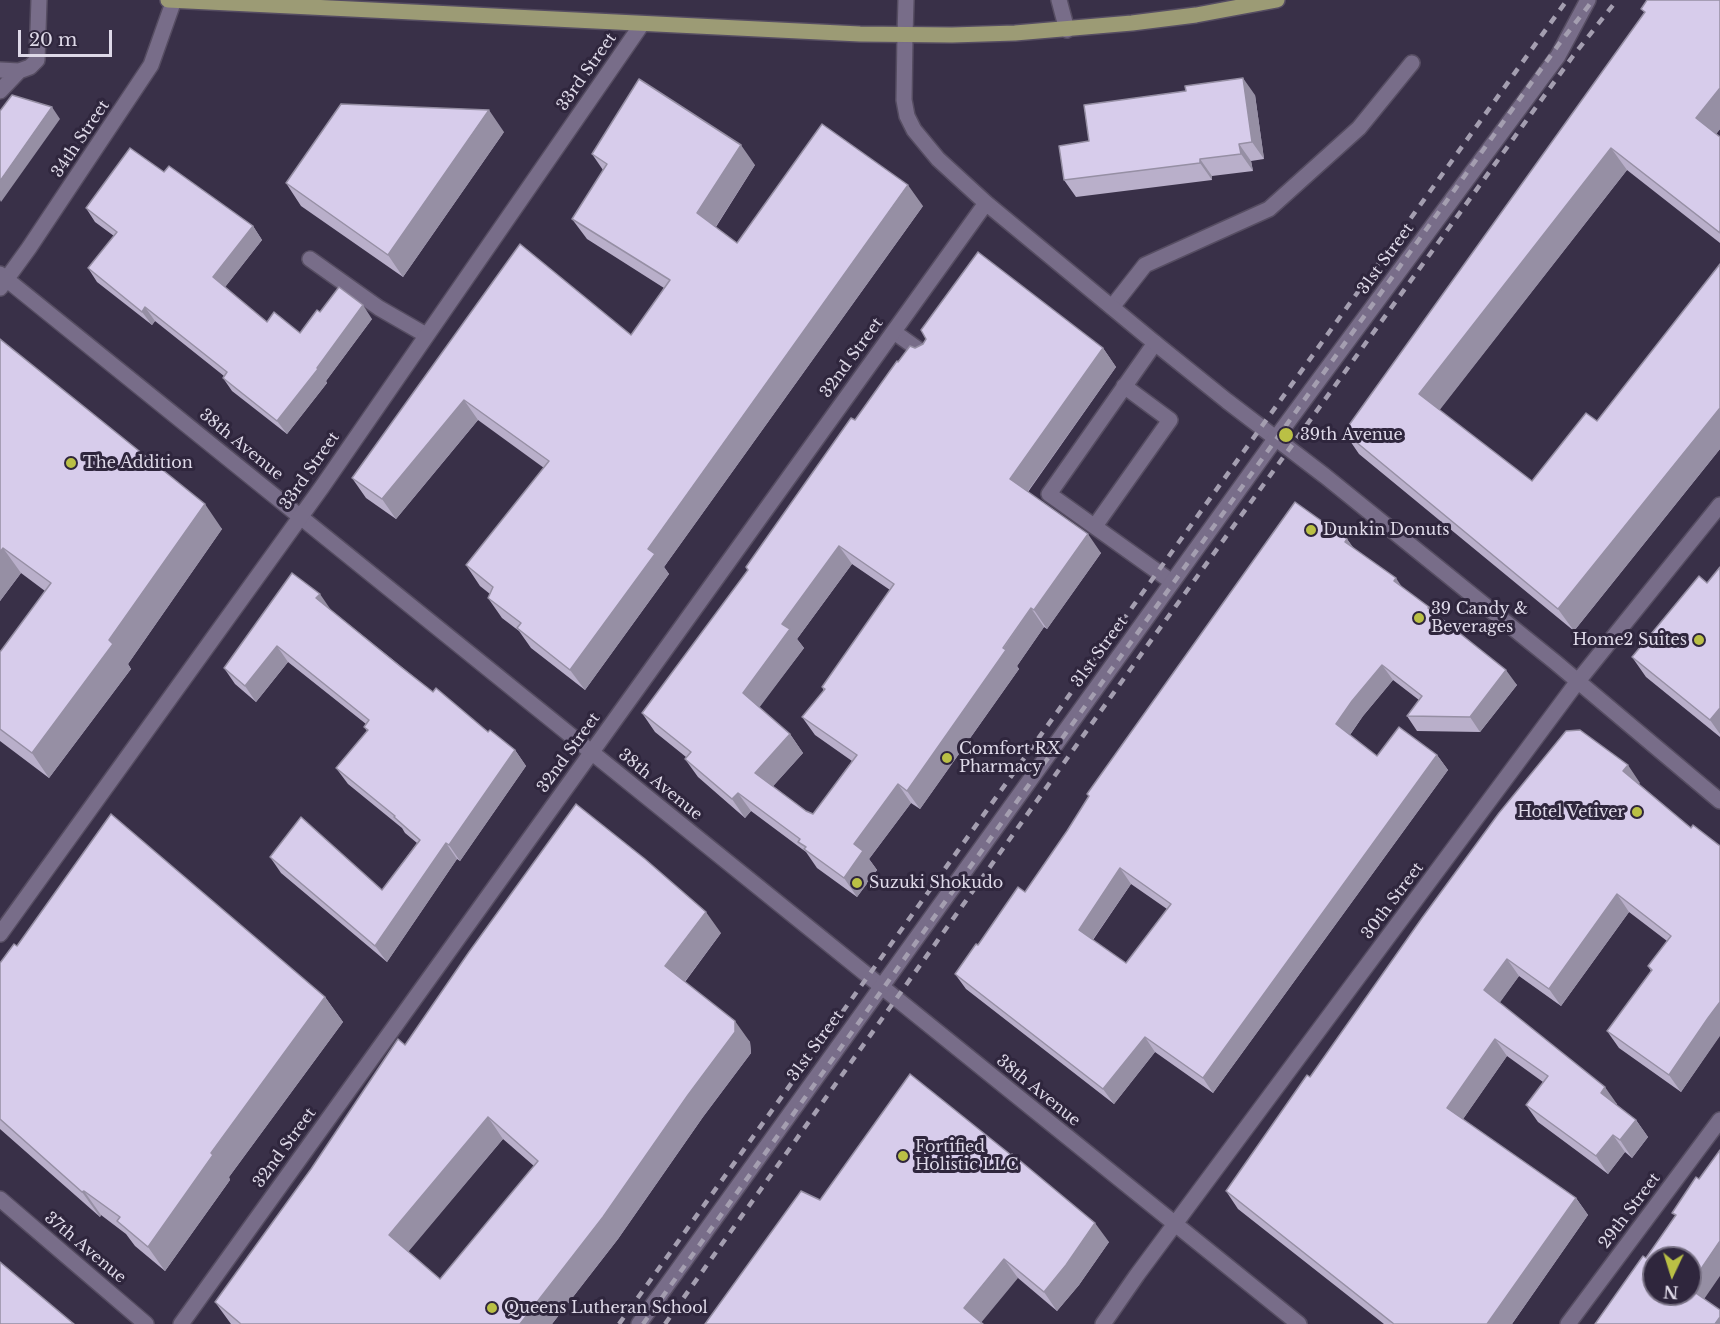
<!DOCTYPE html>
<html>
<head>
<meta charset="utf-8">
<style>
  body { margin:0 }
  #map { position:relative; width:1720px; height:1324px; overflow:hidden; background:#393048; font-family:"Libre Baskerville",serif }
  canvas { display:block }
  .north { position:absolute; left:1642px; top:1246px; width:60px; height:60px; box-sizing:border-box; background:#2f263d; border:2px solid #756e81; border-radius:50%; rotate:184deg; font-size:16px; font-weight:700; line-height:24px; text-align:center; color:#ded9e8 }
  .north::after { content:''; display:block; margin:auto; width:21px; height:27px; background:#bac045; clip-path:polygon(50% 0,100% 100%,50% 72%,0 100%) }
  .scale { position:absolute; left:18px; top:30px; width:94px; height:27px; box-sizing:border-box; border:3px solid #ded9e8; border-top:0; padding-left:8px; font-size:18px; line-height:21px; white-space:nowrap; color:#ded9e8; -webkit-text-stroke:4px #2f263d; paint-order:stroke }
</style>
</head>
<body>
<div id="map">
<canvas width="1720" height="1324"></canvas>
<div class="north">N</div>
<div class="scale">20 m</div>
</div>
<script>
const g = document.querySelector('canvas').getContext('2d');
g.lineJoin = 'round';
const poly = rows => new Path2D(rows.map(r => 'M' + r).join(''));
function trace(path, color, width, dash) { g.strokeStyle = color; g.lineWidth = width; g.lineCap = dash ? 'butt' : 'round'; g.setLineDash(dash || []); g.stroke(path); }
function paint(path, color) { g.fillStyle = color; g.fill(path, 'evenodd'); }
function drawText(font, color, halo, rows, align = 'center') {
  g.font = font + ' "Libre Baskerville",serif'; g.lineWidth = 6; g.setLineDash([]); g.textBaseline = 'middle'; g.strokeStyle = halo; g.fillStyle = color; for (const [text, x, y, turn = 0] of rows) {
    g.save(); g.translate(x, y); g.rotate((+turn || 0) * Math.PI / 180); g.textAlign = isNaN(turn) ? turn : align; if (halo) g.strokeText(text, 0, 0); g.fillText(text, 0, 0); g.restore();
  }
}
const service = poly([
  [1059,0,1067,30],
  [0,70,19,71],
  [0,91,19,71,30,67,37,60,39,0],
  [310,259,379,308,426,335],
  [1112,307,1145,265,1269,209,1359,128,1412,63],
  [894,332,929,357],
  [1155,343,1049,494,1172,582],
  [1095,526,1170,420,1124,386]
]);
const minor = poly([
  [905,35,904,100,907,116,914,130,938,159,986,203,1155,343,1227,401,1325,476,1555,662,1720,801],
  [0,274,1299,1324],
  [0,288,29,248,151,65,174,0],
  [0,1199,146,1324],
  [181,1324,986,203],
  [1103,1324,1137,1275,1578,681,1720,505],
  [1568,1324,1720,1120]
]);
const tertiary = poly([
  [905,35,906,0]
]);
const secondary = poly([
  [0,934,322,487,642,24],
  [639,1324,1276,438,1558,56,1588,0]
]);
const primary = poly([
  [168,0,860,34,952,35,1015,33,1132,23,1196,15,1277,0]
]);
const rail = poly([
  [619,1324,1567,0],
  [643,1324,1559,44,1593,0],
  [665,1324,1147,646,1573,56,1617,0]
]);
const wall = poly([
  [1720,0,1720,129,1716,134,1720,137,1720,243,1627,170,1439,410,1532,481,1597,421,1720,264,1720,449,1574,631,1359,454,1344,432,1645,13,1641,9],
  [1255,95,1264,159,1251,161,1253,171,1212,176,1212,180,1076,197,1064,180,1089,141],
  [504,132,403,277,301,206,286,183],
  [592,154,755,165,716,227,737,243,923,206,664,567,669,574,585,690,531,648,519,631,502,618,488,598,490,594,480,586,466,565,544,468,478,420,396,519,366,498,352,478,520,244,631,335,664,288,587,239,572,219,603,170],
  [164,172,253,226,262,240,225,287,267,322,300,333,320,312,372,319,326,381,327,383,287,434,232,391,223,378,224,376,155,321,152,325,97,282,88,268,114,236,95,222,86,208],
  [0,339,222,529,128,664,131,669,49,778,0,741,0,652,45,591,21,573,0,601],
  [915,348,1103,348,1116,367,1028,492,1101,553,1047,629,1044,627,1017,666,1019,669,920,809,911,803,869,859,877,870,857,897,817,868,806,852,751,811,745,818,698,777,685,759,686,757,655,732,642,713,748,570,746,567,898,362],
  [852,564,890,590,822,687,824,691,802,717,815,735,852,761,813,814,806,811,773,786,803,753,790,734,759,707,804,648,797,639],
  [1347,539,1354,549,1403,588,1429,607,1434,613,1517,685,1480,732,1417,731,1407,716,1419,700,1393,680,1363,716,1350,735,1377,756,1437,755,1448,770,1213,1093,1155,1052,1114,1104,966,989,955,974,1025,892,1067,831,1089,796,1087,794],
  [1131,884,1167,909,1126,963,1093,940],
  [1720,567,1720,737,1646,677,1632,657,1707,583],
  [331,610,433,692,488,732,515,750,526,766,460,861,457,859,387,962,281,873,270,857,382,890,417,843,405,833,402,828,348,784,336,768,367,731,364,727,366,724,288,662,256,702,235,684,224,668],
  [1640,783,1639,784,1691,828,1720,846,1720,1035,1681,1092,1619,1048,1607,1031,1651,971,1648,966,1667,941,1629,912,1561,1006,1519,976,1499,1003,1617,1104,1617,1105,1636,1120,1648,1137,1632,1158,1625,1152,1608,1174,1538,1122,1526,1105,1543,1082,1507,1056,1463,1119,1576,1198,1588,1215,1512,1324,1384,1324,1238,1209,1226,1191,1310,1077],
  [721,933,685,982,750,1042,751,1053,703,1117,618,1239,552,1324,231,1324,215,1302,405,1045],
  [503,1139,534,1166,440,1279,408,1251],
  [17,946,325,997,343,1022,229,1177,230,1180,165,1271,135,1246,126,1234,101,1215,100,1217,0,1129,0,963],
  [820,1200,1109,1242,1079,1285,1057,1311,1018,1278]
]);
const shadedWall = poly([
  [1243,78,1255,95,1264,159,1252,142],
  [1720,88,1720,129,1712,140,1696,118],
  [52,107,60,119,1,202,0,200,0,181],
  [489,110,504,132,403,277,388,255],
  [1239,144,1251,161,1253,171,1241,154],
  [741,145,755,165,711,234,697,213],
  [1611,148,1627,170,1435,416,1419,394],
  [1200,159,1212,176,1212,180,1200,163],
  [908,185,923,206,664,567,669,574,585,690,570,670,648,549],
  [253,226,262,240,222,291,213,277],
  [363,305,372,319,326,381,327,383,287,434,277,421],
  [145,307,155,321,152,325,142,312],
  [1103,348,1116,367,1023,498,1010,479],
  [464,400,478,420,396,519,382,499],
  [1720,408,1720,449,1574,631,1558,609],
  [205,504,222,529,128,664,131,669,49,778,32,753,109,640],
  [1088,534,1101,553,1047,629,1034,610],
  [1347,539,1358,554,1345,542],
  [839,546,852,564,797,639,804,648,756,712,743,693,782,624],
  [3,548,21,573,0,601,0,552],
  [1396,578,1406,593,1394,581],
  [320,594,331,610,316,598],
  [1031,608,1044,627,1017,666,1019,669,920,809,907,791],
  [277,646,288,662,256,702,245,686],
  [1382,665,1393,680,1363,716,1347,739,1336,724,1352,701],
  [1506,670,1517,685,1480,732,1470,717],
  [1720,708,1720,734,1710,720],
  [790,734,803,753,768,792,755,773],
  [515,750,526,766,460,861,449,845],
  [1437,755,1448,770,1213,1093,1203,1078],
  [1628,765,1640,783,1635,789,1623,771],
  [898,784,911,803,869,859,877,870,857,897,844,878,854,844],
  [738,793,751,811,745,818,732,799],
  [446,843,457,859,387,962,375,946],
  [1120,868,1131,884,1089,945,1079,930],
  [1617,894,1629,912,1561,1006,1549,989],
  [706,912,721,933,680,988,665,966],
  [1507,959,1519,976,1496,1008,1484,990],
  [325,997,343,1022,229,1177,230,1180,165,1271,148,1247,211,1153],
  [1720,1002,1720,1036,1681,1092,1669,1075,1708,1018],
  [735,1021,750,1042,751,1053,703,1117,618,1239,552,1324,520,1324],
  [1145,1037,1155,1052,1114,1104,1103,1089],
  [1495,1039,1507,1056,1459,1125,1447,1108],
  [1605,1087,1617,1104,1613,1110,1601,1093],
  [488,1117,503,1139,404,1257,389,1235],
  [1636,1120,1648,1137,1632,1158,1620,1140],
  [1613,1135,1625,1152,1608,1174,1596,1156],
  [84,1191,101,1215,100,1217,82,1192],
  [1576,1198,1588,1215,1512,1324,1487,1324],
  [1095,1223,1109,1242,1079,1285,1057,1311,1044,1292],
  [1720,1241,1720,1276,1700,1305,1690,1290,1690,1285],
  [1004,1259,1018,1278,980,1324,964,1308],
  [1720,1317,1720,1324,1715,1324]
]);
const building = poly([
  [1647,0,1720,0,1720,88,1696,118,1720,137,1720,233,1611,148,1419,394,1532,481,1586,413,1597,421,1720,264,1720,408,1558,609,1344,432,1645,12,1641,9,1647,0],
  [1243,78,1252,142,1239,144,1241,154,1200,159,1200,163,1064,180,1059,146,1089,141,1084,105,1186,91,1185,86,1243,78],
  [639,79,741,145,697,213,737,243,822,124,908,185,648,549,655,554,570,670,517,628,521,623,488,598,493,587,466,565,549,461,464,400,382,499,352,478,520,244,631,335,670,280,572,219,607,164,592,154,639,79],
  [12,95,52,107,0,181,0,111,12,95],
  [341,104,489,110,388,255,286,183,341,104],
  [130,148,164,172,169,166,253,226,213,277,267,322,274,312,300,333,317,310,320,312,339,287,363,305,317,368,318,369,277,421,223,378,227,372,145,307,142,312,88,268,117,232,86,208,130,148],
  [978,252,1103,348,1010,479,1088,534,1034,610,1031,608,1003,648,1006,650,907,791,898,784,854,844,863,851,844,878,804,849,806,847,798,842,800,839,738,793,732,799,685,759,691,752,642,713,748,570,746,567,851,418,855,420,897,361,898,362,910,346,915,348,923,344,926,339,921,330,978,252],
  [839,546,894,584,822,687,825,689,802,717,857,755,813,814,806,811,755,773,790,734,743,693,790,629,782,624,839,546],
  [0,339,205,504,109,640,113,644,32,753,0,729,0,652,51,583,3,548,0,552,0,339],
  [1295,502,1347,539,1345,542,1396,578,1394,581,1429,607,1428,608,1506,670,1470,717,1407,716,1422,696,1382,665,1352,701,1336,724,1377,756,1399,727,1437,755,1203,1078,1145,1037,1103,1089,955,974,976,944,978,945,1018,887,1025,892,1067,831,1089,796,1087,794,1295,502],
  [1120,868,1171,904,1126,963,1079,930,1120,868],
  [1720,567,1720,708,1710,720,1632,657,1699,576,1707,583,1720,567],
  [292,573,320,594,316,598,401,667,433,692,436,688,488,732,490,730,515,750,449,845,446,843,375,946,270,857,301,817,382,890,420,840,394,817,395,816,336,768,368,730,364,727,369,720,277,646,245,686,224,668,292,573],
  [1580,730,1628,765,1623,771,1691,828,1693,825,1720,846,1720,1002,1708,1018,1669,1075,1607,1031,1652,970,1648,966,1671,936,1617,894,1549,989,1507,959,1484,990,1605,1087,1601,1093,1636,1120,1620,1140,1613,1135,1596,1156,1526,1105,1548,1076,1495,1039,1447,1108,1576,1198,1487,1324,1394,1324,1226,1191,1307,1075,1310,1077,1422,918,1499,813,1566,731,1580,730],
  [576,804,645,859,706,912,665,966,735,1021,735,1032,688,1095,603,1217,520,1324,241,1324,215,1302,311,1169,398,1039,405,1045,469,952,576,804],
  [488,1117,538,1161,440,1279,389,1235,488,1117],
  [111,814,325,997,211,1153,213,1155,148,1247,117,1221,120,1217,84,1191,82,1192,0,1119,0,963,14,944,17,946,111,814],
  [910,1074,1011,1155,1012,1154,1095,1223,1066,1265,1044,1292,1004,1259,964,1308,983,1324,705,1324,801,1191,820,1200,910,1074],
  [1720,1150,1720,1241,1690,1285,1690,1258,1654,1258,1654,1294,1690,1294,1690,1289,1720,1310,1720,1317,1715,1324,1595,1324,1643,1256,1646,1258,1676,1215,1672,1213,1696,1177,1699,1179,1720,1150],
  [0,1262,74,1324,0,1324,0,1262]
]);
const markers = [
  [1286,435,8,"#bac045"],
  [71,463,6,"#bac045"],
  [1311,530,6,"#bac045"],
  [1419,618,6,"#bac045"],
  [1699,640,6,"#bac045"],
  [947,758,6,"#bac045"],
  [1637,812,6,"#bac045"],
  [857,883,6,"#bac045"],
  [903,1156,6,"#bac045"],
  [492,1308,6,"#bac045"]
];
const streetNames = [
  ["33rd Street",587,72,-55],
  ["34th Street",81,139,-56],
  ["31st Street",1386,259,-54],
  ["32nd Street",852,358,-54],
  ["38th Avenue",241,445,39],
  ["33rd Street",310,471,-55],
  ["31st Street",1100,652,-54],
  ["32nd Street",569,753,-54],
  ["38th Avenue",660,785,39],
  ["30th Street",1393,901,-53],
  ["31st Street",816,1046,-54],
  ["38th Avenue",1038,1091,39],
  ["32nd Street",285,1148,-54],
  ["29th Street",1630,1211,-53],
  ["37th Avenue",85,1248,40]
];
const poiNames = [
  ["39th Avenue",1300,435],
  ["The Addition",83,463],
  ["Dunkin Donuts",1323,530],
  ["39 Candy &",1431,609],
  ["Beverages",1431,627],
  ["Home2 Suites",1687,640,"right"],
  ["Comfort RX",959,749],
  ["Pharmacy",959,767],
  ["Hotel Vetiver",1625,812,"right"],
  ["Suzuki Shokudo",869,883],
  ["Fortified",915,1147],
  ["Holistic LLC",915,1165],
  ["Queens Lutheran School",504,1308]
];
trace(service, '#564d62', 18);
trace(minor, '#564d62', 18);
trace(tertiary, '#564d62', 18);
trace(secondary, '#564d62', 18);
trace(primary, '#564d62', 18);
trace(service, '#786d89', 15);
trace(minor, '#786d89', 15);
trace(tertiary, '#786d89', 15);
trace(secondary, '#786d89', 15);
trace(primary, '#9c9b75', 15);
trace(rail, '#a49eb0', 4.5, [8, 8]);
paint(wall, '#b9afca');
paint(shadedWall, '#968fa4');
paint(building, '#d7cceb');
trace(building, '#968fa4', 1.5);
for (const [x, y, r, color] of markers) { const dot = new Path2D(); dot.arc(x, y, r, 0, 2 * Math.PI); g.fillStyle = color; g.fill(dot); trace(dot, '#2f263d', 2); }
drawText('16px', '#ded9e8', '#2f263d', streetNames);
drawText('16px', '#ded9e8', '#2f263d', poiNames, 'left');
</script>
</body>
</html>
